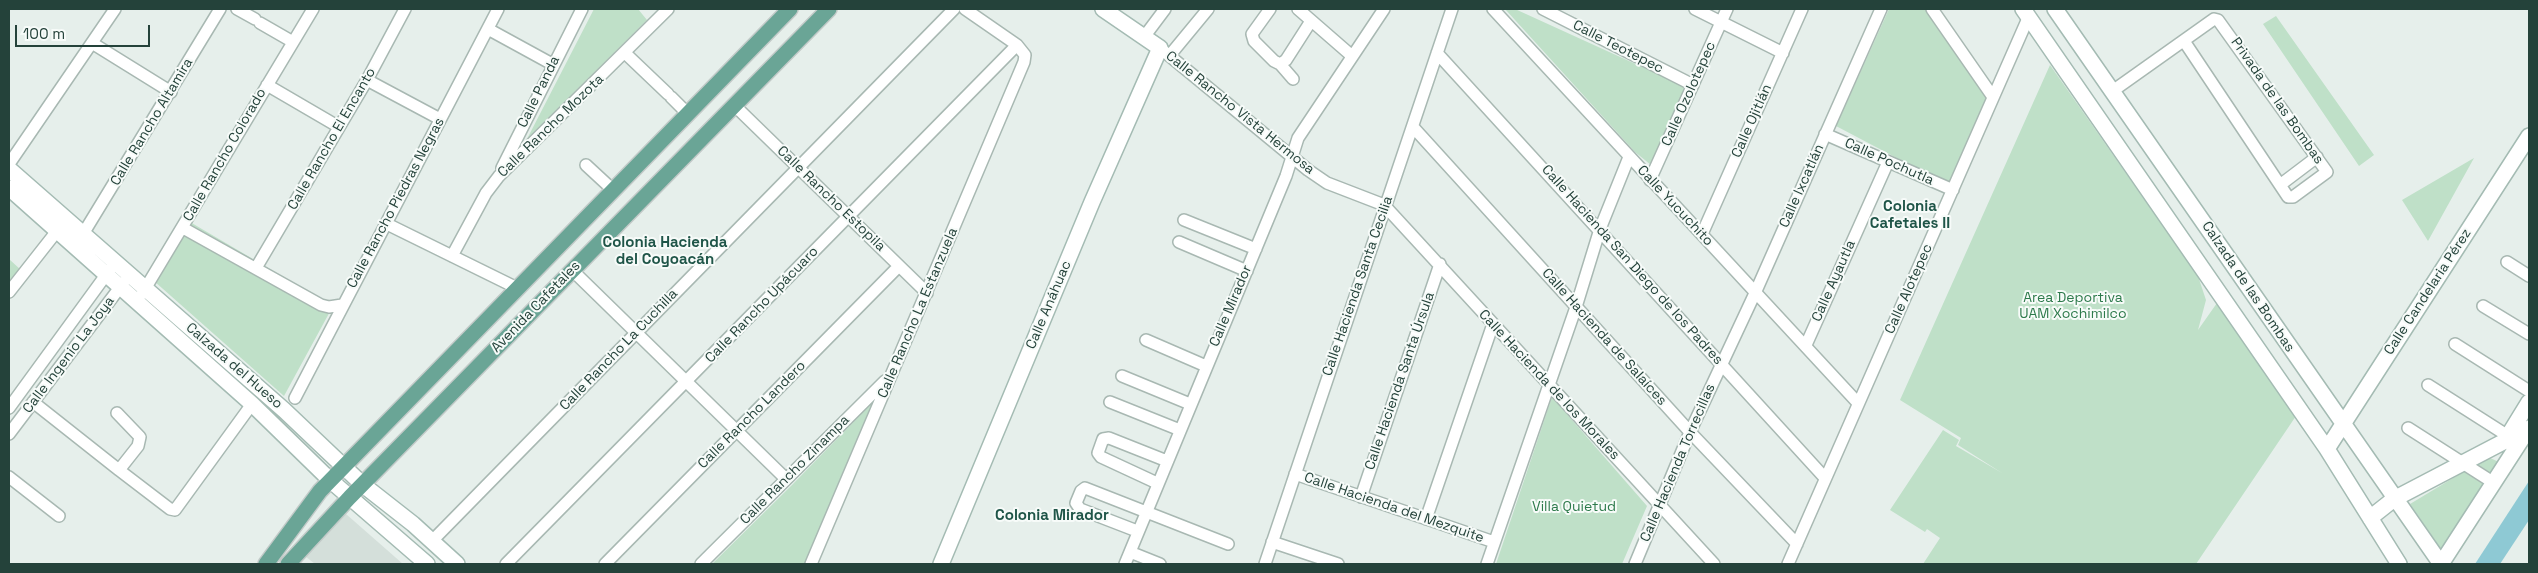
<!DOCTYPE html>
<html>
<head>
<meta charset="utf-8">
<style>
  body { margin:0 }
  #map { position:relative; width:2538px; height:573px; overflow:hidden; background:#e6efeb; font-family:"Space Grotesk",sans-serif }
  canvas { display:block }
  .frame { position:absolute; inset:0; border:10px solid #24423a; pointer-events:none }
  .scale { position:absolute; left:15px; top:25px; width:135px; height:22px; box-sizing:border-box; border:2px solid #24423a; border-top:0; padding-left:6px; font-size:15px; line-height:18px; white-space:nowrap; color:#24423a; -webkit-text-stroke:4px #f7fbf9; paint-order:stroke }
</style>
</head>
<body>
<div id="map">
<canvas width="2538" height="573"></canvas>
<div class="frame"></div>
<div class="scale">100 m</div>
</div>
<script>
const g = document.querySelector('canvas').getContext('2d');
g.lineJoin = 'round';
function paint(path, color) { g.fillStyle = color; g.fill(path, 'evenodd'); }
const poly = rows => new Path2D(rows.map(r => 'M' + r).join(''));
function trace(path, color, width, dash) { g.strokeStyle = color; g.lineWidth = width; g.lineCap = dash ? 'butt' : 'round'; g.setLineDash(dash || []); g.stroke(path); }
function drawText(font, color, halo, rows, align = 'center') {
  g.font = font + ' "Space Grotesk",sans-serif'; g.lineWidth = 4; g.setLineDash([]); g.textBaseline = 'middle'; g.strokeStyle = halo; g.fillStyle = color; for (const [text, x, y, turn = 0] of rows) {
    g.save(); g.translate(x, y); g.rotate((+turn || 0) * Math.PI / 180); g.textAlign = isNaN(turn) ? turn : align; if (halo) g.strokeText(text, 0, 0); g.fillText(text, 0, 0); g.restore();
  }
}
const built = poly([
  [346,514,403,564,315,564,305,556]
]);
const green = poly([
  [594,9,638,9,647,20,527,139],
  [1505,9,1515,9,1686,87,1651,165,1635,152],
  [1889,9,1927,9,1988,95,1950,186,1836,126],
  [2276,16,2374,155,2359,166,2263,24],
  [2050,65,2198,276,2206,300,2198,330,2217,303,2296,416,2196,564,1923,564,1940,538,1927,529,1925,532,1890,510,1943,430,1959,440,1956,446,2002,473,1958,445,1961,438,1900,400],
  [2474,158,2428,241,2402,200],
  [190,222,333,306,284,396,154,281],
  [9,259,21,270,9,285],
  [1552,397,1647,506,1622,564,1496,564],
  [875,400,805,564,712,564,792,485],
  [2488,457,2501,463,2443,552,2410,504]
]);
const water = poly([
  [2529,481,2529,520,2500,564,2475,564]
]);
const street = poly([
  [237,9,255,19],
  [1270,9,1252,34,1254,41,1274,61,1280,64,1286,60,1311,21],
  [1298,9,1352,56],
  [1493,9,1857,402],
  [1543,9,1693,85],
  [1695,9,1783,53],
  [1932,9,1993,97],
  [260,23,293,42],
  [488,29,552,64],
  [1144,37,1165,9],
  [92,43,171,92],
  [1160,48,1308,170,1327,183,1384,205,1714,564],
  [625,53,668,94],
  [1437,53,1825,478],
  [1170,55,1208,9],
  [1280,64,1293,79],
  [367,80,440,119],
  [267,85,339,127],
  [2114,90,2214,19,2218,20,2327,172,2293,197,2288,197,2184,41],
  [671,97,688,114],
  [734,105,927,293],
  [1413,127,1690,432,1797,544],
  [1825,134,1953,190],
  [9,164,115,9],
  [586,165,613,190],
  [502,168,582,9],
  [1650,180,1727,9],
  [2280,185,2317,157],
  [1184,220,1256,249],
  [387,224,517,288],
  [183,228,321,305,329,307,342,305],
  [83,234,220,9],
  [1702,234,1802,9],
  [1179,242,1247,271],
  [452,256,486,193,499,176,668,9],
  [2507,262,2529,276],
  [256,268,367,80,405,9],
  [572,270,785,478],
  [9,292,57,231],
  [142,294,313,9],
  [2483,306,2529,334],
  [1146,340,1206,366],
  [2455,344,2529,391],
  [1806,345,1888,162],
  [1122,376,1190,404],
  [2428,385,2508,436],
  [295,398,498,9],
  [33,402,119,470,138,446,140,437,117,413],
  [1110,402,1180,430],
  [9,408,111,268],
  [2408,428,2494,483],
  [9,434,124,282],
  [119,470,170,509,175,510,252,404],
  [1295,474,1494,542],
  [9,477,59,516],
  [1157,483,1101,457,1098,453,1103,439,1109,438,1167,461],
  [1361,497,1440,264],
  [1426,519,1493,324],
  [1137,531,1080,509,1076,503,1081,491,1085,488,1228,544],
  [432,541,954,9],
  [1272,542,1338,564],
  [1130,552,1160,564],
  [506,564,1017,45],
  [605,564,899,266],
  [701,564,885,381],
  [811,564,1024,62,1025,55,1017,45,965,9],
  [1125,564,1286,176,1298,138,1384,9],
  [1265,564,1452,9],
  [1487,564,1576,307,1600,229,1629,157],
  [1635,564,1690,432,1756,291,1881,9],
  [1788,564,2029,16]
]);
const secondary = poly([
  [2023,9,2327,449,2399,564],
  [2055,9,2441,564],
  [9,169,284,410,362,484,413,524,457,564],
  [9,188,252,404,330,480,427,564],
  [2327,449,2529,136],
  [2370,518,2394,499,2505,441,2529,402],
  [941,564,1092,202,1160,48,1103,9],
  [2441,564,2529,428]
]);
const primary = poly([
  [266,564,320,491,790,9],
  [288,564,350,497,829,9]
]);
const streetNames = [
  ["Calle Teotepec",1618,47,27],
  ["Calle Panda",539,92,-64],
  ["Calle Ozolotepec",1689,94,-66],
  ["Privada de las Bombas",2277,101,55],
  ["Calle Rancho Vista Hermosa",1240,113,39],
  ["Calle Ojitlán",1752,121,-66],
  ["Calle Rancho Altamira",152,122,-59],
  ["Calle Rancho Mozota",551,126,-44],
  ["Calle Rancho El Encanto",332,139,-60],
  ["Calle Rancho Colorado",225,155,-60],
  ["Calle Pochutla",1889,162,24],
  ["Calle Ixcatlán",1802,186,-66],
  ["Calle Rancho Estopila",831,199,44],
  ["Calle Rancho Piedras Negras",396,203,-62],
  ["Calle Yucuchito",1675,206,47],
  ["Calle Hacienda San Diego de los Padres",1632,265,48],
  ["Calle Ayautla",1834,281,-66],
  ["Calle Hacienda Santa Cecilia",1358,286,-71],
  ["Calzada de las Bombas",2248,287,56],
  ["Calle Alotepec",1909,289,-66],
  ["Calle Candelaria Pérez",2428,292,-57],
  ["Calle Rancho Upácuaro",762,305,-46],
  ["Calle Anáhuac",1049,305,-67],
  ["Calle Mirador",1231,306,-67],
  ["Avenida Cafetales",536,307,-46],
  ["Calle Rancho La Estanzuela",918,313,-67],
  ["Calle Hacienda de Salaíces",1604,337,48],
  ["Calle Rancho La Cuchilla",619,350,-46],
  ["Calle Ingenio La Joya",69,355,-53],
  ["Calzada del Hueso",234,366,41],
  ["Calle Hacienda Santa Úrsula",1400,381,-71],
  ["Calle Hacienda de los Morales",1549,385,47],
  ["Calle Rancho Landero",752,415,-45],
  ["Calle Hacienda Torrecillas",1678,463,-67],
  ["Calle Rancho Zinampa",795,470,-45],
  ["Calle Hacienda del Mezquite",1394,508,19]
];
const parkNames = [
  ["Area Deportiva",2073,298],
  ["UAM Xochimilco",2073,314],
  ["Villa Quietud",1574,507]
];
const neighbourhoodNames = [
  ["Colonia",1910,207],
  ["Cafetales II",1910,224],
  ["Colonia Hacienda",665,243],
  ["del Coyoacán",665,260],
  ["Colonia Mirador",1052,516]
];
paint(built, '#d4dfda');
paint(green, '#bfe0c8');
paint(water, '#8ec9d4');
trace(street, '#a8b8b2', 14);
trace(secondary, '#a4bbb3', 18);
trace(primary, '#c2cac8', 18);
trace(street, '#fff', 11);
trace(secondary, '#fff', 15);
trace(primary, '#6aa596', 15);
drawText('14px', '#24423a', '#f7fbf9', streetNames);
drawText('14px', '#2d7a4b', '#f7fbf9', parkNames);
drawText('bold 15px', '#1f5548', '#f7fbf9', neighbourhoodNames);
</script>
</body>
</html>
